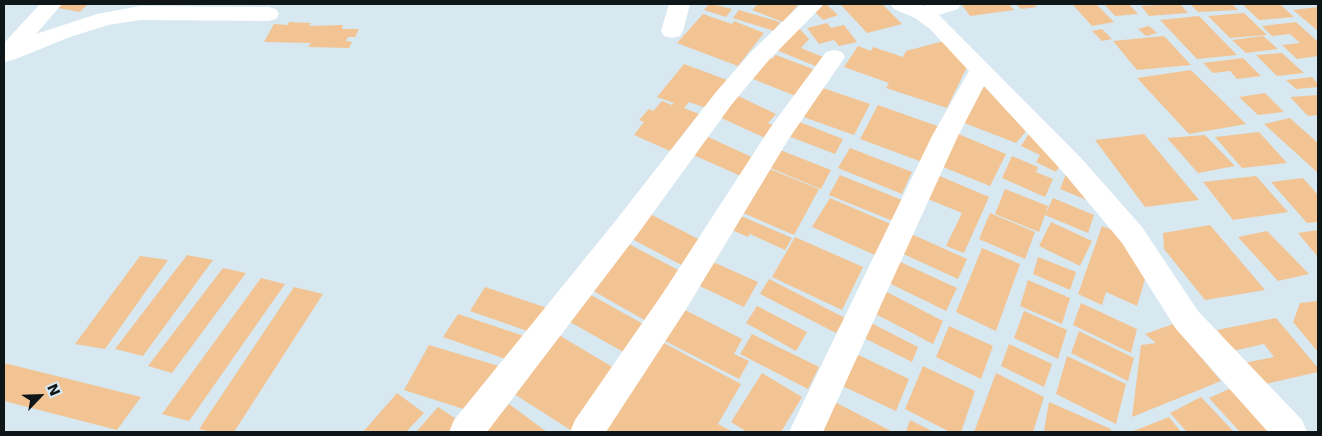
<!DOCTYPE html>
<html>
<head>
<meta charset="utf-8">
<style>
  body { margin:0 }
  #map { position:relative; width:1322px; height:436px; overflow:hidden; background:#d7e8f1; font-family:"DejaVu Sans",sans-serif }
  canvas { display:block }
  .frame { position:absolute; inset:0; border:5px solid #0f1618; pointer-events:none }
  .north { position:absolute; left:15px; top:371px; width:50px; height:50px; -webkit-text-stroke:4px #d7e8f1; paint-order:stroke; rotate:66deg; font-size:14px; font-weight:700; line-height:20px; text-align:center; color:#0f1618 }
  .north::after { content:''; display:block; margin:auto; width:18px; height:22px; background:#0f1618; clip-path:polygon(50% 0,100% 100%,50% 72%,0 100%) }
</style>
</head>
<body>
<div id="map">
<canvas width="1322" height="436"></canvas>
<div class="frame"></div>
<div class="north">N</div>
</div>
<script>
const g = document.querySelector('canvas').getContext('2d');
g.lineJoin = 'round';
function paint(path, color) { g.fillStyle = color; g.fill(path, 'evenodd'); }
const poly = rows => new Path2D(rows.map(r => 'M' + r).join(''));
const building = poly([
  [62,4,88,4,80,12,58,8],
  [709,4,712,4,732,9,726,17,704,10],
  [758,4,795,4,798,5,783,22,752,10],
  [826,4,838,15,823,20,813,10,820,9,816,5],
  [840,4,882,4,902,24,867,33],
  [970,4,1009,4,1014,10,970,16,962,5],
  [1016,4,1034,4,1037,7,1021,9],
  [1067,4,1096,4,1114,22,1092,26,1073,5],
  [1104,4,1129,4,1138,14,1115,16],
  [1175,4,1180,4,1188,13,1149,16,1141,6],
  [1190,4,1232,4,1238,10,1198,12],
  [1242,4,1280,4,1294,17,1259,20],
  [1318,7,1318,31,1293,10],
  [739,10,780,22,774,31,733,18],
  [1244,13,1267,35,1230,38,1208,16],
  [703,14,732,24,734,21,764,33,738,66,677,43],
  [1199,16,1237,55,1197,59,1160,20],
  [289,22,311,23,309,26,343,25,342,29,359,29,355,37,348,37,346,41,352,42,349,48,308,47,311,43,264,42,274,24,288,25],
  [1296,22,1318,42,1318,56,1297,59,1282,45,1300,43,1290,34,1272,36,1262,26],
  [827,23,831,28,844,25,857,42,839,46,834,40,819,44,807,28],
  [797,26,809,39,801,48,828,59,820,68,774,49],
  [1149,26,1157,33,1146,36,1138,29],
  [1102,29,1112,39,1102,41,1092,31],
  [1164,36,1191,65,1137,70,1113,41],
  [1263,36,1278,49,1246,53,1232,40],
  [944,41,967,67,947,108,886,88,889,83,844,67,858,46,871,51,873,47,903,57,906,51],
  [1282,53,1304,73,1277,76,1256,55],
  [776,55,818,71,798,97,748,77,766,56,772,59],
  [1243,58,1261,76,1237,79,1230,71,1213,73,1203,63],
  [684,64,730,81,706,108,689,102,684,108,699,114,670,151,634,135,644,122,639,120,649,109,653,111,662,101,672,105,674,103,657,97],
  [1191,70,1246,124,1189,134,1137,78],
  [1312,77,1318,84,1318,87,1296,89,1286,80],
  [978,86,995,88,1028,129,1016,143,959,121],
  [820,87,870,104,854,135,795,114],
  [1265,93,1284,112,1258,115,1239,97],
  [736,95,776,114,768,123,775,126,765,138,717,116],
  [1318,95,1318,115,1308,116,1290,97],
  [878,105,940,127,925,163,860,139],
  [1290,118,1318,143,1318,173,1264,124],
  [792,119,843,139,835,154,783,134],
  [1032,129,1061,163,1056,172,1036,162,1040,155,1021,146],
  [1259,132,1287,163,1242,168,1215,137],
  [956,133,1006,154,990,186,938,165],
  [1144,134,1199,200,1145,207,1095,140],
  [1205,135,1235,166,1198,173,1167,138],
  [706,136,756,159,743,177,691,154],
  [775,148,831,170,821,189,763,165],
  [850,148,912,172,902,194,838,168],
  [1012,156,1038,167,1036,172,1053,179,1045,197,1002,178],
  [762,166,819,189,794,235,734,209],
  [1068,169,1106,208,1060,189],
  [935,174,989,197,964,253,946,246,962,213,923,197],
  [840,175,902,200,893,221,829,195],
  [1256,176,1288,212,1233,220,1203,182],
  [1303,178,1318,195,1318,222,1307,223,1271,182],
  [1005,189,1048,206,1039,232,995,214],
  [830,198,893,225,877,256,812,227],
  [1053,198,1094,215,1088,233,1045,215],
  [734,213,792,238,785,250,750,234,748,237,725,227],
  [990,213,1035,232,1025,259,979,239],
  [650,214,706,243,687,268,630,238],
  [1051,222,1092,241,1080,266,1039,246],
  [1210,225,1265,290,1205,300,1164,249,1163,233],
  [1102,226,1114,231,1147,273,1137,306,1106,292,1102,305,1078,294],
  [1318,230,1318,257,1298,233],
  [1267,231,1309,274,1278,281,1238,237],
  [909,233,967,259,958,279,899,252],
  [795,237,863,267,842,310,772,277],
  [625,242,684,273,648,322,588,288],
  [982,248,1020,264,996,331,956,312],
  [187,255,213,260,143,356,115,349],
  [140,256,168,260,105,349,75,344],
  [1038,257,1076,272,1070,290,1033,274],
  [704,258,758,282,744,307,689,281],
  [896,260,957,288,946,311,885,281],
  [223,268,246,273,172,373,148,366],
  [261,278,285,284,189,421,162,414],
  [769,279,845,318,836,333,760,294],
  [1028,280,1070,298,1062,324,1020,306],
  [294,287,323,294,234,432,211,432,199,429],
  [485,287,547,308,533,333,470,311],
  [883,290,943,321,933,344,870,311],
  [591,295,647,326,627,354,570,322],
  [1318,301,1318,352,1293,322,1300,303],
  [1081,303,1137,329,1131,353,1073,325],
  [757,306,807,332,796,351,746,323],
  [683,309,742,339,734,354,749,361,739,379,663,340],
  [1024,311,1067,330,1058,359,1014,338],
  [458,314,527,337,514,362,443,337],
  [1276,318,1318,368,1318,372,1261,385,1244,363,1274,357,1264,344,1233,351,1217,330],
  [867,321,918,347,912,362,860,336],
  [1173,324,1221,381,1132,417,1141,345,1156,343,1145,334],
  [949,326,993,346,981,379,936,357],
  [1079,331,1134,358,1128,381,1071,353],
  [557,334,616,369,572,431,511,392],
  [752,334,819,367,808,389,740,354],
  [662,342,741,384,718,424,733,432,602,432],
  [1009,344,1052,364,1044,387,1001,366],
  [429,345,502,367,479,414,404,390],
  [850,351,909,379,896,411,836,383],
  [1067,356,1126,384,1116,424,1056,394],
  [4,363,141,397,117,430,4,401],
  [923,366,975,391,961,432,950,432,905,409],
  [762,373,802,397,781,432,747,432,731,422],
  [996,373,1044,397,1033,432,974,432],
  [1238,385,1282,432,1240,432,1209,398],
  [397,393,424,413,406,432,363,432],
  [1201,397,1234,432,1187,432,1170,413],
  [827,398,891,431,890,432,811,432],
  [1049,402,1111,429,1111,432,1050,432,1044,430],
  [509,404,547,432,485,432],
  [438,407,467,426,462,432,416,432],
  [1169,417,1181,432,1131,432],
  [910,420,934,432,906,432]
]);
const minor = poly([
  [40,4,62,4,36,34,97,14,140,6,268,7,276,9,279,14,276,19,268,21,140,20,108,25,70,37,13,60,4,62,4,43,40,4],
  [669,4,690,4,683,31,680,36,672,38,664,36,661,31,669,4],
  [801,4,824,4,768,61,732,104,637,235,487,432,449,432,454,420,617,219,716,92,752,51,801,4],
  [890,4,919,4,924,6,930,4,961,4,958,9,939,15,1081,158,1142,227,1198,311,1302,420,1307,432,1268,432,1176,329,1122,243,1063,172,984,86,958,136,823,432,789,432,932,136,969,71,930,29,915,18,894,9,890,4],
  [834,50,842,52,845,57,788,140,685,311,606,432,570,432,575,420,663,293,770,128,826,52,834,50]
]);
paint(building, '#f2c494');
paint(minor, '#fff');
</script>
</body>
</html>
